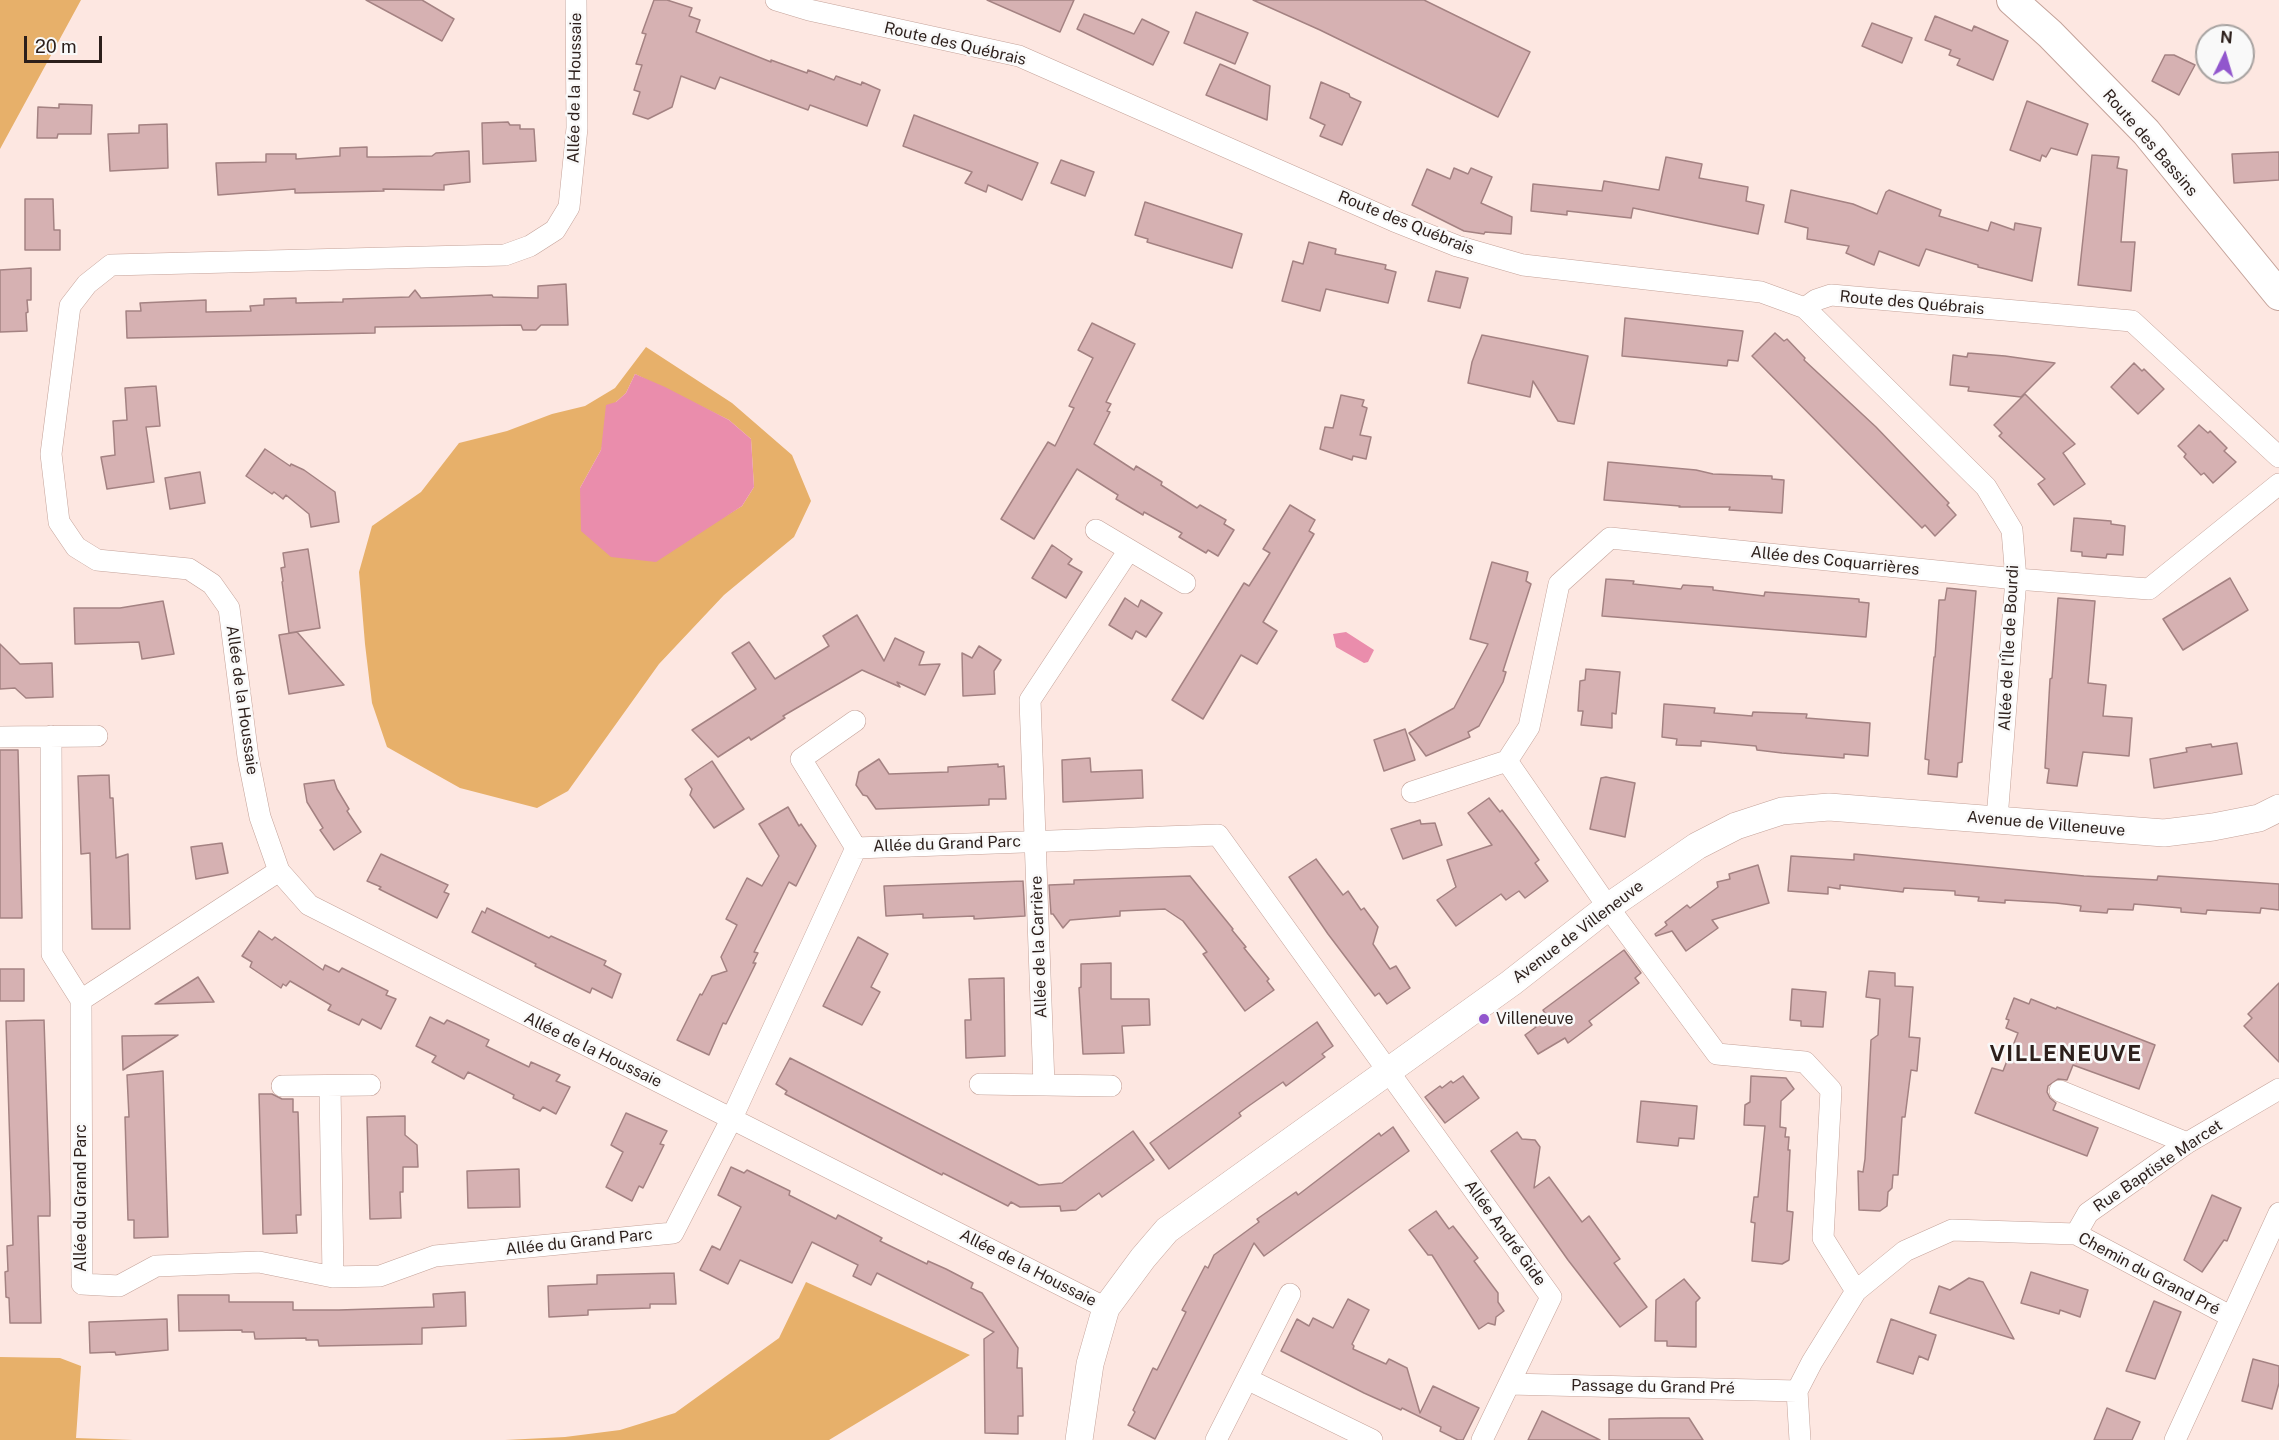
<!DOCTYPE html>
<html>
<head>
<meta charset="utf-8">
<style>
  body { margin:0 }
  #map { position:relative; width:2279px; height:1440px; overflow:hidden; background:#fde7e1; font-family:"Public Sans",sans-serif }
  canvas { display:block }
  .north { position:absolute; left:2195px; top:24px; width:60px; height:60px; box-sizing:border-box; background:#f9f9f9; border:2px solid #a7a2a0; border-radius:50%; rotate:5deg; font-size:16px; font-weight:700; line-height:24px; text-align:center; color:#2c1f1b }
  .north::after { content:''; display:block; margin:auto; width:21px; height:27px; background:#9156cd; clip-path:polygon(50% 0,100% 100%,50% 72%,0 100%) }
  .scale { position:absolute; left:24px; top:36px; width:78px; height:27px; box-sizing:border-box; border:3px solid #2c1f1b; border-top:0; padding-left:8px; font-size:18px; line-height:21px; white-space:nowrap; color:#2c1f1b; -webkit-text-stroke:4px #f9f9f9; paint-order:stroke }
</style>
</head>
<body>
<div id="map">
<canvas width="2279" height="1440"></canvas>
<div class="north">N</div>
<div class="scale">20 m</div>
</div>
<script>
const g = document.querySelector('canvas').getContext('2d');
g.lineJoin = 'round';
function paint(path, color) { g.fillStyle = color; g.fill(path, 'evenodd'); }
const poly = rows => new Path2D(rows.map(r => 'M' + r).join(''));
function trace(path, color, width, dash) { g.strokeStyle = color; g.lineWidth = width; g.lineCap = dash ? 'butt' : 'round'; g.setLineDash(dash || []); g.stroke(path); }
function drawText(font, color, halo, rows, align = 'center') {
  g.font = font + ' "Public Sans",sans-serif'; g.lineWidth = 5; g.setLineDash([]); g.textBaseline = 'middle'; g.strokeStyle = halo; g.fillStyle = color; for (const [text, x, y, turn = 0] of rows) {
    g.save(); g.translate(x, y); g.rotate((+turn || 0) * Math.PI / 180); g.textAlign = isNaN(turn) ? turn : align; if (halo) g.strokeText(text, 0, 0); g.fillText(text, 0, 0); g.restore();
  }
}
const green = poly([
  [0,0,81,0,0,149],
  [646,347,732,403,792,455,811,501,794,537,724,595,659,664,568,791,537,808,460,788,387,747,372,703,365,644,359,572,372,526,421,492,459,443,507,431,552,414,585,406,615,388],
  [635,374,729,420,751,439,754,487,742,506,722,518,580,488,601,450,616,402,626,393],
  [806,1282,970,1355,829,1440,505,1440,565,1437,620,1430,675,1413,779,1338],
  [0,1357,60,1358,81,1366,76,1438,133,1440,0,1440]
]);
const water = poly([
  [635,374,665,387,729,420,751,439,754,487,742,506,656,562,611,557,581,531,580,488,601,450,606,405,616,402,626,393],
  [1346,632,1374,650,1368,662,1364,663,1336,647,1333,634]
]);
const building = poly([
  [366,0,422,0,454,19,442,41,366,0],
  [654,0,667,0,692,8,689,16,700,20,696,32,771,62,771,60,807,73,808,70,834,80,836,76,861,85,862,82,880,90,867,126,810,105,808,110,720,77,715,89,681,76,672,107,648,119,633,114,640,92,634,90,642,65,636,64,646,34,642,33,654,0],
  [987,0,1074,0,1060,32,987,0],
  [1253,0,1424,0,1530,52,1498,117,1320,30,1253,0],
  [1196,12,1248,33,1235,64,1184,43,1196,12],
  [1084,14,1134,34,1142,19,1169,32,1153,65,1077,29,1084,14],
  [1935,16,1972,31,1974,26,2008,41,1993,80,1957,65,1960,59,1949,55,1951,50,1925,40,1935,16],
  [1872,23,1912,38,1902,63,1862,46,1872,23],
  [2165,55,2174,55,2195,65,2179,95,2152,81,2165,55],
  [1220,64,1270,86,1267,120,1206,95,1220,64],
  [1321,82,1349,94,1350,97,1361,102,1342,145,1320,136,1325,125,1310,118,1321,82],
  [2027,101,2088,124,2077,155,2051,148,2046,157,2042,155,2040,161,2010,150,2027,101],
  [59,104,92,105,91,134,58,134,57,138,37,138,38,107,59,108,59,104],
  [914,115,1038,163,1022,200,988,185,986,192,965,183,972,172,903,146,914,115],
  [508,122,510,125,520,125,520,129,534,129,536,161,483,164,482,123,508,122],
  [167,124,168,168,110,171,108,134,139,133,139,125,167,124],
  [367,147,367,157,382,157,432,156,436,153,469,151,470,182,444,185,444,190,383,189,384,191,295,193,295,189,218,195,216,163,266,162,266,154,296,154,296,159,340,156,340,148,367,147],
  [2279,152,2279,180,2234,183,2232,154,2279,152],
  [2092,155,2119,157,2117,168,2127,170,2121,242,2135,242,2131,291,2078,285,2092,155],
  [1666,157,1702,164,1699,178,1748,187,1746,201,1764,205,1758,234,1633,208,1631,218,1567,211,1567,215,1531,211,1533,184,1602,191,1604,181,1659,190,1666,157],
  [1061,160,1094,172,1085,196,1051,183,1061,160],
  [1454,168,1468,174,1471,168,1492,177,1481,203,1512,217,1511,234,1485,232,1484,234,1464,231,1412,205,1427,169,1450,179,1454,168],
  [1791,190,1853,204,1877,214,1886,192,1889,190,1941,210,1939,216,1988,231,1991,222,2014,230,2015,223,2041,228,2032,281,1978,267,1978,265,1926,249,1919,266,1879,251,1874,265,1846,253,1849,246,1807,239,1808,228,1785,222,1791,190],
  [25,199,53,199,54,230,60,230,60,250,25,250,25,199],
  [1145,202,1242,234,1232,268,1147,242,1148,239,1135,235,1145,202],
  [1309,242,1336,249,1335,254,1386,265,1385,269,1396,272,1388,303,1326,289,1320,311,1282,301,1293,261,1303,264,1309,242],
  [31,268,31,300,27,300,28,312,26,313,27,331,0,332,0,270,31,268],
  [1436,271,1468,278,1460,308,1428,301,1436,271],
  [566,284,568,325,541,325,536,330,523,330,521,325,375,327,375,333,127,338,126,311,141,311,140,303,206,300,206,312,251,311,250,306,264,305,264,299,296,298,296,303,343,302,343,299,409,297,415,290,421,298,492,295,493,297,538,298,538,286,566,284],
  [1625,318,1743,331,1738,361,1728,360,1727,366,1622,356,1625,318],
  [1092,323,1135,344,1106,402,1111,404,1107,411,1110,412,1094,444,1134,470,1136,466,1162,482,1161,485,1197,508,1200,505,1226,520,1224,524,1234,530,1218,556,1208,550,1206,553,1179,537,1182,533,1144,512,1143,515,1116,499,1118,495,1077,469,1034,539,1001,519,1048,442,1055,446,1074,408,1069,406,1093,358,1078,350,1092,323],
  [1775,333,1784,341,1787,339,1805,358,1804,360,1876,427,1949,503,1947,505,1956,515,1935,536,1925,525,1922,528,1752,356,1775,333],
  [1482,335,1588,356,1574,424,1558,421,1533,381,1530,397,1468,383,1472,362,1482,335],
  [1968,353,2005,356,2055,363,2021,397,1968,391,1969,387,1950,385,1953,355,1967,357,1968,353],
  [2134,363,2142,371,2144,369,2164,389,2138,414,2111,387,2134,363],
  [156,386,160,426,146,427,154,482,107,489,101,457,115,455,113,421,127,420,125,388,156,386],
  [2025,394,2075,444,2063,453,2085,484,2054,505,2038,484,2045,479,1999,436,2002,433,1994,425,2025,394],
  [1341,395,1364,400,1362,406,1367,408,1360,435,1371,437,1366,459,1353,456,1352,460,1320,449,1325,427,1333,428,1341,395],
  [2199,425,2208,433,2210,431,2227,448,2224,451,2236,462,2213,483,2204,473,2201,475,2184,457,2186,454,2178,446,2199,425],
  [265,449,290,466,291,464,304,470,335,492,339,522,311,527,309,514,286,495,283,499,274,492,272,494,246,476,265,449],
  [1608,462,1696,470,1713,474,1772,476,1772,479,1784,480,1782,513,1729,510,1730,507,1679,507,1680,506,1604,500,1608,462],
  [200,472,205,503,170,509,165,478,200,472],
  [1290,505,1315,520,1309,531,1314,534,1263,622,1277,631,1257,664,1241,655,1203,719,1172,700,1244,583,1249,586,1270,553,1263,549,1290,505],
  [2074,518,2111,521,2111,524,2125,526,2123,555,2107,554,2106,558,2082,556,2082,552,2071,551,2074,518],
  [1052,545,1072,559,1068,564,1082,572,1066,598,1032,578,1052,545],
  [308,549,320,628,289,633,282,582,283,581,281,568,285,567,283,553,308,549],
  [1492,562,1528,572,1526,581,1531,584,1503,671,1506,672,1503,682,1479,726,1468,732,1470,737,1426,756,1409,733,1454,708,1488,644,1470,639,1492,562],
  [2230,578,2248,610,2183,650,2163,619,2230,578],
  [1606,579,1634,581,1633,584,1681,589,1683,585,1713,587,1713,590,1764,596,1765,592,1859,599,1859,602,1869,603,1866,637,1602,616,1606,579],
  [1947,588,1976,591,1962,762,1958,763,1957,777,1928,774,1929,760,1925,759,1934,657,1935,657,1939,600,1945,600,1947,588],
  [1125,598,1138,607,1141,600,1162,613,1146,637,1136,631,1132,639,1109,625,1125,598],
  [2058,598,2095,601,2088,683,2106,685,2103,716,2132,718,2129,756,2083,752,2077,786,2047,783,2049,769,2045,768,2050,679,2052,678,2058,598],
  [163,601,174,654,142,659,139,642,75,644,74,608,120,608,163,601],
  [857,615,884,661,895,638,924,652,919,665,940,664,925,695,897,682,900,687,862,670,783,716,785,718,751,740,749,737,718,757,692,730,756,689,732,653,749,642,775,679,829,646,823,636,857,615],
  [297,632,344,685,289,694,279,635,297,632],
  [0,644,20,664,52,663,53,697,26,698,15,688,0,689,0,644],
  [979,646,1001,660,994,671,995,694,963,696,962,653,972,658,979,646],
  [1586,669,1620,672,1616,714,1612,713,1612,728,1581,725,1583,711,1578,711,1580,681,1585,680,1586,669],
  [1664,704,1715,708,1714,713,1752,716,1753,712,1807,714,1806,718,1870,723,1868,756,1844,754,1844,758,1782,753,1757,750,1756,746,1701,741,1701,746,1676,745,1677,739,1662,737,1664,704],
  [1405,729,1415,760,1384,771,1374,740,1405,729],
  [2237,743,2242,774,2154,788,2150,759,2187,752,2186,748,2211,744,2212,747,2237,743],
  [0,750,18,750,22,918,0,918,0,750],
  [1090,758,1091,772,1142,770,1143,798,1063,802,1062,760,1090,758],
  [879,759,889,774,948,772,948,767,998,764,998,767,1004,766,1006,799,989,799,989,805,876,809,867,796,863,795,856,785,859,772,879,759],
  [712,761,744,809,714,828,690,795,692,789,685,779,712,761],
  [109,775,110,798,113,798,116,858,128,854,130,929,92,929,90,853,81,854,78,776,109,775],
  [1606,777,1635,783,1625,837,1590,829,1601,778,1606,777],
  [334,780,337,789,349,809,347,811,361,832,334,850,320,830,323,828,307,802,304,784,334,780],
  [1489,798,1500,812,1502,810,1518,831,1539,860,1535,863,1548,881,1525,898,1519,891,1506,900,1501,894,1456,926,1437,900,1456,887,1447,860,1492,845,1468,813,1489,798],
  [788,807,799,826,801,824,816,846,796,886,789,882,754,952,758,953,753,963,756,963,726,1024,723,1023,709,1055,677,1040,700,994,702,995,712,976,727,971,721,957,737,925,726,919,747,878,762,886,779,856,759,824,788,807],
  [1420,820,1421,824,1435,823,1442,845,1403,859,1391,829,1420,820],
  [222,843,228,873,196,879,191,847,222,843],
  [381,854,448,885,444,892,449,894,437,918,379,889,381,887,367,881,381,854],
  [1854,854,2084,876,2157,880,2158,876,2279,884,2279,910,2261,908,2260,913,2207,910,2206,914,2181,912,2181,908,2134,904,2133,910,2108,909,2107,913,2080,911,2081,906,2056,903,2005,900,2005,903,1978,901,1979,897,1955,895,1955,891,1904,888,1903,892,1840,885,1840,889,1828,887,1828,894,1788,891,1791,856,1854,860,1854,854],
  [1316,859,1343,895,1348,891,1361,910,1364,908,1378,927,1373,944,1390,969,1396,966,1410,988,1387,1004,1379,993,1375,996,1328,934,1289,877,1316,859],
  [1758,865,1769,903,1712,920,1718,928,1686,951,1672,931,1656,936,1655,934,1667,925,1665,922,1687,905,1690,908,1718,887,1717,882,1730,879,1729,874,1758,865],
  [1190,876,1233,929,1232,930,1246,947,1244,948,1269,979,1267,981,1274,990,1245,1011,1203,954,1207,952,1183,921,1165,909,1120,911,1120,916,1070,920,1063,928,1053,914,1051,914,1049,885,1074,884,1074,880,1190,876],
  [1023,881,1025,916,974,919,974,916,923,918,923,914,886,916,884,886,1023,881],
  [487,908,549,938,551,936,606,961,604,965,621,974,612,998,592,988,590,993,535,966,536,964,472,932,482,911,485,913,487,908],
  [259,931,272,940,275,937,323,970,325,965,339,972,342,968,388,991,386,995,396,999,381,1029,362,1019,359,1025,328,1010,331,1005,290,981,286,986,283,984,281,988,250,967,252,962,242,956,259,931],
  [858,937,888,954,871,987,880,992,862,1025,823,1006,858,937],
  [1624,950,1641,973,1635,978,1639,983,1589,1021,1592,1025,1568,1043,1565,1038,1538,1054,1525,1035,1536,1027,1534,1024,1546,1015,1543,1010,1624,950],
  [1111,963,1111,999,1149,999,1150,1025,1122,1026,1124,1053,1083,1054,1079,988,1081,987,1081,964,1111,963],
  [0,969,24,969,24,1001,0,1001,0,969],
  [1869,971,1895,973,1895,986,1913,987,1909,1037,1920,1038,1917,1071,1911,1070,1905,1117,1902,1117,1898,1175,1893,1175,1892,1188,1888,1192,1887,1206,1880,1211,1859,1210,1858,1171,1863,1172,1865,1159,1871,1040,1878,1035,1880,999,1866,997,1869,971],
  [198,977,214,1002,155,1004,198,977],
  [1004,978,1005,1056,966,1058,965,1020,971,1020,969,979,1004,978],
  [2279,983,2279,1062,2244,1026,2252,1018,2248,1014,2279,983],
  [1792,989,1826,992,1823,1027,1801,1026,1801,1021,1790,1020,1792,989],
  [2014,998,2029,1004,2031,999,2056,1009,2057,1007,2155,1045,2139,1089,2073,1065,2067,1080,2058,1079,2048,1086,2047,1092,2050,1098,2056,1103,2053,1110,2098,1128,2087,1156,1975,1113,1992,1068,2003,1071,2018,1033,2006,1028,2009,1020,2006,1019,2014,998],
  [430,1017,444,1024,447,1020,456,1024,489,1040,486,1046,529,1067,531,1062,560,1075,556,1081,570,1087,556,1114,543,1107,540,1111,513,1098,514,1095,468,1072,464,1079,432,1062,436,1056,416,1046,430,1017],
  [44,1020,50,1202,50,1216,38,1216,41,1323,10,1323,9,1298,6,1297,5,1272,8,1271,7,1246,13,1245,6,1021,44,1020],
  [1317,1022,1333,1046,1322,1054,1325,1057,1286,1086,1283,1082,1250,1105,1239,1113,1241,1116,1169,1169,1150,1143,1317,1022],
  [178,1035,123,1070,122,1036,178,1035],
  [790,1058,1039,1185,1062,1183,1133,1131,1154,1160,1102,1197,1099,1193,1076,1210,1061,1211,1060,1206,1020,1207,1011,1202,1008,1206,943,1173,942,1175,785,1094,787,1091,776,1084,790,1058],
  [163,1071,168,1237,134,1238,134,1220,128,1220,125,1117,129,1117,127,1075,163,1071],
  [1463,1076,1479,1098,1445,1123,1425,1097,1440,1086,1442,1088,1451,1081,1453,1083,1463,1076],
  [1751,1076,1786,1078,1794,1089,1781,1101,1780,1127,1786,1128,1785,1137,1789,1137,1788,1150,1790,1150,1787,1211,1793,1212,1789,1260,1782,1264,1752,1261,1755,1223,1751,1222,1754,1197,1758,1197,1765,1126,1744,1125,1745,1105,1750,1102,1751,1076],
  [259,1094,272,1094,282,1099,293,1099,293,1112,298,1112,301,1215,296,1215,297,1233,263,1234,259,1094],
  [1641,1101,1697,1106,1694,1139,1679,1138,1678,1146,1637,1142,1641,1101],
  [626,1113,667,1131,660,1144,664,1145,643,1188,639,1186,632,1201,606,1187,623,1152,611,1145,626,1113],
  [405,1116,405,1135,417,1145,418,1167,403,1167,403,1192,400,1192,401,1218,370,1219,367,1117,405,1116],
  [1393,1127,1409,1151,1264,1256,1254,1243,1155,1439,1128,1425,1135,1412,1133,1410,1153,1368,1157,1370,1186,1312,1182,1310,1205,1266,1208,1268,1214,1255,1259,1222,1257,1219,1296,1192,1298,1195,1379,1133,1381,1136,1393,1127],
  [1517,1132,1522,1139,1535,1140,1540,1147,1534,1188,1549,1177,1582,1222,1589,1216,1620,1259,1614,1263,1647,1307,1620,1327,1568,1260,1491,1151,1517,1132],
  [731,1167,744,1173,747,1170,790,1191,789,1195,836,1219,838,1215,882,1238,880,1241,927,1264,928,1261,946,1269,973,1283,971,1288,982,1293,1018,1348,1017,1368,1022,1368,1023,1416,1018,1416,1018,1434,985,1433,984,1339,994,1332,877,1273,871,1285,853,1276,858,1265,812,1242,792,1283,740,1260,728,1284,700,1270,712,1246,720,1250,741,1207,718,1195,731,1167],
  [519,1169,520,1207,468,1208,467,1171,519,1169],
  [2212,1195,2241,1208,2227,1241,2224,1240,2202,1272,2184,1260,2212,1195],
  [1436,1211,1449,1229,1453,1226,1478,1258,1474,1261,1498,1293,1498,1302,1504,1311,1496,1317,1495,1325,1488,1323,1479,1329,1432,1255,1428,1255,1409,1230,1436,1211],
  [2031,1272,2088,1290,2080,1317,2060,1310,2059,1314,2021,1303,2031,1272],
  [674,1273,676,1304,650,1304,650,1308,588,1310,588,1315,549,1317,548,1286,597,1284,597,1275,674,1273],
  [1969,1278,1983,1282,2014,1339,1930,1313,1939,1286,1950,1290,1969,1278],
  [1684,1279,1700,1298,1696,1302,1696,1347,1667,1346,1667,1341,1655,1341,1656,1300,1684,1279],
  [465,1292,466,1326,422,1328,422,1344,319,1346,318,1340,306,1340,306,1338,255,1339,254,1332,242,1332,242,1330,179,1331,178,1295,229,1295,229,1302,293,1302,293,1310,339,1310,434,1307,433,1294,465,1292],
  [1348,1299,1369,1310,1352,1344,1354,1346,1353,1349,1386,1364,1389,1359,1407,1368,1420,1413,1433,1386,1479,1408,1463,1440,1458,1440,1440,1431,1441,1427,1402,1408,1401,1410,1364,1393,1281,1351,1297,1319,1309,1326,1313,1318,1333,1328,1348,1299],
  [2154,1301,2181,1312,2155,1379,2126,1371,2154,1301],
  [167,1319,168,1350,116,1355,115,1352,90,1353,89,1322,167,1319],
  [1891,1319,1936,1335,1928,1360,1919,1356,1913,1374,1877,1362,1891,1319],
  [2253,1359,2279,1366,2279,1383,2272,1409,2242,1401,2253,1359],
  [2107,1408,2140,1422,2132,1440,2094,1440,2107,1408],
  [1542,1411,1600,1440,1528,1440,1542,1411],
  [1660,1418,1689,1418,1703,1440,1609,1440,1609,1419,1660,1418]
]);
const minor = poly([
  [576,0,577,128,569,207,555,230,530,246,505,255,111,265,87,284,70,306,51,454,59,522,76,547,97,560,189,569,212,584,229,608,248,757,260,817,279,871,309,905,1106,1308],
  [776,0,809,10,1019,56,1394,221,1457,246,1523,265,1761,292,1805,308,1986,487,2012,530,2016,579,1997,819],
  [1805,308,1816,300,1831,295,2132,321,2279,457],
  [1096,530,1185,583],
  [855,721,801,759,856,848],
  [51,736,52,954,81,1000],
  [0,737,97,736],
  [1412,792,1507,761],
  [279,871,81,1000,82,1284,119,1286,156,1266,259,1262,333,1277,380,1276,435,1256,673,1233,732,1118,856,848,1218,835,1551,1297,1482,1440],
  [980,1084,1111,1086],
  [1044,1085,1030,700,1129,550],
  [282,1086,370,1085],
  [330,1086,333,1277],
  [2060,1091,2187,1143],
  [2076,1234,2088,1213,2187,1143,2279,1089],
  [1856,1291,1823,1238,1831,1090,1805,1062,1717,1054,1608,907,1507,761,1529,727,1559,584,1610,538,2016,579,2149,589,2279,484],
  [1247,1379,1372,1440],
  [1509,1384,1797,1391],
  [1216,1440,1290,1294],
  [1800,1440,1797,1391,1812,1362,1856,1291,1905,1251,1952,1230,2076,1234,2230,1316],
  [2175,1440,2279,1213]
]);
const tertiary = poly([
  [1079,1440,1090,1364,1106,1308,1143,1258,1167,1230,1511,983,1608,907,1697,846,1736,826,1782,811,1829,807,2164,833,2213,827,2259,818,2279,808]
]);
const secondary = poly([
  [2012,0,2050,34,2146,132,2279,295]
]);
const markers = [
  [1484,1019,6,"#9156cd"]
];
const streetNames = [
  ["Route des Québrais",955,44,13],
  ["Allée de la Houssaie",575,88,-89],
  ["Route des Bassins",2150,143,49],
  ["Route des Québrais",1406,223,22],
  ["Route des Québrais",1912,303,5],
  ["Allée des Coquarrières",1835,561,6],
  ["Allée de l'Île de Bourdi",2009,648,-87],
  ["Allée de la Houssaie",242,700,82],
  ["Avenue de Villeneuve",2046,824,5],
  ["Allée du Grand Parc",947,844,-2],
  ["Avenue de Villeneuve",1578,932,-37],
  ["Allée de la Carrière",1039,947,-92],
  ["Allée de la Houssaie",593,1050,26],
  ["Rue Baptiste Marcet",2158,1166,-34],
  ["Allée du Grand Parc",81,1198,-90],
  ["Allée André Gide",1505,1233,54],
  ["Allée du Grand Parc",579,1242,-6],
  ["Allée de la Houssaie",1028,1268,27],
  ["Chemin du Grand Pré",2149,1274,28],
  ["Passage du Grand Pré",1653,1387,1]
];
const poiNames = [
  ["Villeneuve",1496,1019]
];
const districtNames = [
  ["VILLENEUVE",2066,1054]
];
paint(green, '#e7b06a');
paint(water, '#ea8dac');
paint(building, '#d6b1b2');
trace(building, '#a48282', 1.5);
trace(minor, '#c4a299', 22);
trace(tertiary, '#c4a299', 28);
trace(secondary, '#c4a299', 32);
trace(minor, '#fff', 21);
trace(tertiary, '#fff', 27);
trace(secondary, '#fff', 30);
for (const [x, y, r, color] of markers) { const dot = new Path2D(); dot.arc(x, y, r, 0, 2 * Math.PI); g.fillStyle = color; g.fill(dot); trace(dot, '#f9f9f9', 2); }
drawText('16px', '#2c1f1b', '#f9f9f9', streetNames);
drawText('16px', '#2c1f1b', '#f9f9f9', poiNames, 'left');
g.letterSpacing = '1.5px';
drawText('bold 22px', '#2c1f1b', '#f9f9f9', districtNames);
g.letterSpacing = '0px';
</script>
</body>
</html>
